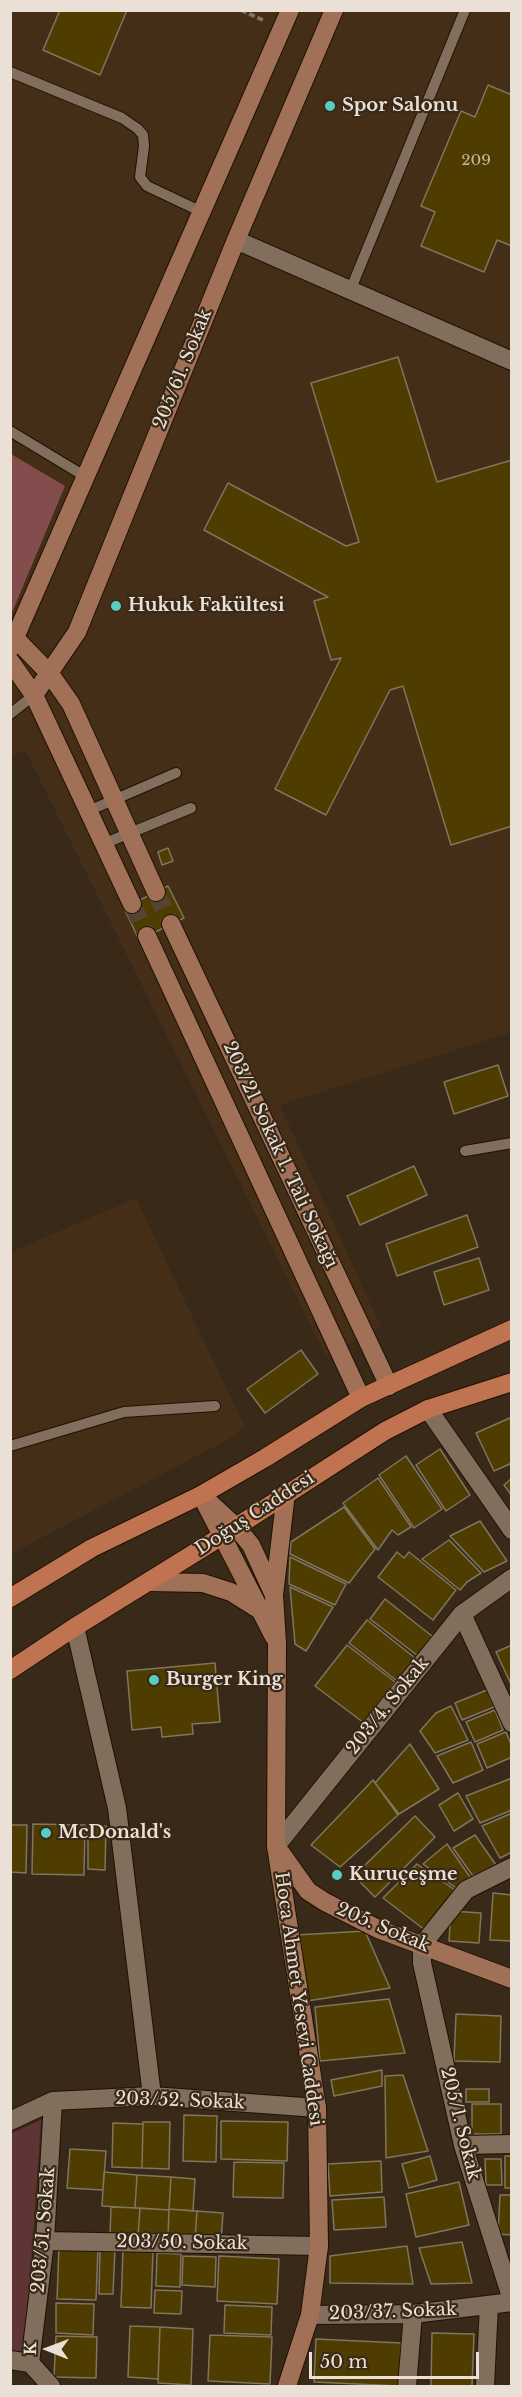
<!DOCTYPE html>
<html>
<head>
<meta charset="utf-8">
<style>
  body { margin:0 }
  #map { position:relative; width:522px; height:2397px; overflow:hidden; background:#392918; font-family:"Libre Baskerville",serif }
  canvas { display:block }
  .frame { position:absolute; inset:0; border:12px solid #ebe0d6; pointer-events:none }
  .north { position:absolute; left:18px; top:2319px; width:60px; height:60px; -webkit-text-stroke:4px #392918; paint-order:stroke; rotate:271deg; font-size:16px; font-weight:700; line-height:24px; text-align:center; color:#ebe0d6 }
  .north::after { content:''; display:block; margin:auto; width:21px; height:27px; background:#ebe0d6; clip-path:polygon(50% 0,100% 100%,50% 72%,0 100%) }
  .scale { position:absolute; left:309px; top:2352px; width:170px; height:27px; box-sizing:border-box; border:3px solid #ebe0d6; border-top:0; padding-left:8px; font-size:18px; line-height:21px; white-space:nowrap; color:#ebe0d6; -webkit-text-stroke:4px #392918; paint-order:stroke }
</style>
</head>
<body>
<div id="map">
<canvas width="522" height="2397"></canvas>
<div class="frame"></div>
<div class="north">K</div>
<div class="scale">50 m</div>
</div>
<script>
const g = document.querySelector('canvas').getContext('2d');
g.lineJoin = 'round';
function paint(path, color) { g.fillStyle = color; g.fill(path, 'evenodd'); }
const poly = rows => new Path2D(rows.map(r => 'M' + r).join(''));
function trace(path, color, width, dash) { g.strokeStyle = color; g.lineWidth = width; g.lineCap = dash ? 'butt' : 'round'; g.setLineDash(dash || []); g.stroke(path); }
function drawText(font, color, halo, rows, align = 'center') {
  g.font = font + ' "Libre Baskerville",serif'; g.lineWidth = 4.5; g.setLineDash([]); g.textBaseline = 'middle'; g.strokeStyle = halo; g.fillStyle = color; for (const [text, x, y, turn = 0] of rows) {
    g.save(); g.translate(x, y); g.rotate((+turn || 0) * Math.PI / 180); g.textAlign = isNaN(turn) ? turn : align; if (halo) g.strokeText(text, 0, 0); g.fillText(text, 0, 0); g.restore();
  }
}
const built = poly([
  [11,11,511,11,511,1027,507,1034,280,1105,381,1327,326,1356,25,750,11,756],
  [136,1198,245,1427,227,1440,11,1554,11,1252]
]);
const green = poly([
  [41,2120,25,2353,11,2351,10,2134]
]);
const forest = poly([
  [11,454,65,486,11,615]
]);
const building = poly([
  [60,10,127,10,100,75,43,50,60,10],
  [488,85,512,95,512,246,497,240,484,272,421,246,435,212,421,206,461,111,475,117,488,85],
  [398,357,437,482,512,460,512,826,451,845,403,686,390,690,326,815,275,789,341,658,331,660,314,601,328,597,204,530,228,483,346,546,359,542,311,383,398,357],
  [168,848,173,861,162,865,158,852,168,848],
  [168,886,184,918,139,940,124,908,168,886],
  [498,1065,508,1096,454,1114,444,1082,498,1065],
  [414,1166,427,1195,360,1225,347,1196,414,1166],
  [467,1215,478,1247,397,1276,386,1244,467,1215],
  [479,1258,489,1290,444,1305,434,1272,479,1258],
  [301,1350,318,1374,265,1413,247,1389,301,1350],
  [512,1417,512,1463,494,1471,476,1433,512,1417],
  [440,1449,470,1495,446,1511,416,1465,440,1449],
  [406,1456,442,1509,414,1528,379,1475,406,1456],
  [378,1478,411,1527,398,1535,392,1530,378,1550,343,1503,378,1478],
  [512,1478,512,1496,504,1485,512,1478],
  [344,1507,375,1549,349,1583,290,1554,291,1542,344,1507],
  [480,1521,507,1561,484,1572,450,1536,480,1521],
  [449,1540,481,1573,467,1582,460,1590,422,1559,449,1540],
  [397,1552,404,1558,409,1552,456,1590,433,1620,378,1577,397,1552],
  [290,1557,346,1584,335,1605,289,1584,290,1557],
  [290,1587,333,1607,306,1651,295,1644,290,1587],
  [385,1599,437,1640,422,1659,370,1619,385,1599],
  [367,1620,419,1661,401,1684,349,1643,367,1620],
  [347,1645,395,1682,364,1723,315,1686,347,1645],
  [512,1645,512,1684,511,1684,496,1652,512,1645],
  [215,1663,220,1722,192,1724,193,1734,162,1737,161,1727,132,1730,127,1671,215,1663],
  [487,1690,494,1707,462,1720,455,1703,487,1690],
  [451,1706,468,1740,435,1753,420,1731,436,1713,451,1706],
  [495,1710,503,1730,475,1742,466,1722,495,1710],
  [506,1732,512,1747,512,1757,487,1768,477,1744,506,1732],
  [471,1742,483,1770,453,1783,437,1756,471,1742],
  [410,1744,439,1789,399,1814,375,1783,410,1744],
  [512,1778,512,1810,480,1823,466,1796,512,1778],
  [373,1780,398,1815,340,1867,311,1845,373,1780],
  [458,1793,473,1819,454,1831,439,1805,458,1793],
  [512,1813,512,1852,500,1858,482,1826,512,1813],
  [415,1816,435,1837,375,1897,354,1876,415,1816],
  [33,1824,85,1825,84,1875,32,1874,33,1824],
  [10,1825,27,1825,26,1873,10,1872,10,1825],
  [88,1826,106,1826,105,1870,88,1869,88,1826],
  [475,1835,496,1865,473,1876,453,1848,475,1835],
  [447,1844,470,1877,456,1888,423,1864,447,1844],
  [417,1864,455,1890,425,1930,383,1898,417,1864],
  [493,1893,512,1895,512,1941,490,1940,493,1893],
  [451,1911,481,1913,479,1943,449,1941,451,1911],
  [365,1931,390,1988,307,2001,296,1935,365,1931],
  [389,1999,405,2053,320,2061,315,2007,389,1999],
  [456,2014,501,2016,500,2062,454,2061,456,2014],
  [382,2070,382,2086,334,2096,331,2080,382,2070],
  [403,2075,428,2151,386,2158,385,2076,403,2075],
  [466,2089,489,2089,489,2102,466,2102,466,2089],
  [472,2104,501,2104,501,2134,472,2134,472,2104],
  [184,2115,217,2116,216,2162,183,2161,184,2115],
  [221,2121,288,2122,287,2161,221,2159,221,2121],
  [143,2122,170,2122,169,2169,142,2168,143,2122],
  [113,2123,143,2124,142,2168,112,2167,113,2123],
  [70,2149,106,2151,103,2190,67,2188,70,2149],
  [430,2156,437,2180,409,2188,402,2164,430,2156],
  [505,2156,512,2156,512,2188,505,2188,505,2156],
  [485,2159,501,2159,502,2185,486,2185,485,2159],
  [381,2161,382,2192,330,2196,328,2164,381,2161],
  [234,2162,284,2163,283,2198,233,2197,234,2162],
  [104,2172,137,2175,135,2208,102,2206,104,2172],
  [137,2175,171,2177,169,2210,135,2208,137,2175],
  [171,2177,195,2179,193,2211,169,2209,171,2177],
  [459,2182,469,2225,416,2237,406,2194,459,2182],
  [500,2195,512,2195,512,2235,498,2234,500,2195],
  [384,2197,386,2227,334,2230,332,2200,384,2197],
  [111,2207,140,2208,138,2236,110,2235,111,2207],
  [140,2208,169,2210,168,2238,138,2236,140,2208],
  [169,2209,197,2211,195,2240,168,2238,169,2209],
  [197,2211,223,2213,221,2241,195,2240,197,2211],
  [462,2242,472,2283,431,2284,419,2248,462,2242],
  [407,2246,413,2284,330,2283,330,2256,407,2246],
  [59,2247,98,2248,96,2300,57,2299,59,2247],
  [100,2249,115,2249,113,2294,99,2294,100,2249],
  [123,2249,153,2250,151,2308,121,2307,123,2249],
  [157,2253,181,2254,180,2287,156,2286,157,2253],
  [183,2256,216,2257,215,2287,182,2285,183,2256],
  [219,2256,279,2259,277,2304,217,2301,219,2256],
  [155,2290,182,2291,181,2314,154,2313,155,2290],
  [56,2303,94,2304,93,2335,56,2333,56,2303],
  [225,2305,272,2307,271,2335,224,2333,225,2305],
  [130,2326,160,2327,158,2379,128,2377,130,2326],
  [160,2327,193,2329,191,2385,158,2383,160,2327],
  [432,2333,474,2334,472,2386,431,2386,432,2333],
  [210,2335,272,2337,270,2384,208,2381,210,2335],
  [56,2336,97,2337,96,2378,54,2377,56,2336],
  [316,2339,401,2343,399,2386,314,2382,316,2339]
]);
const secondaryTunnel = poly([
  [156,892,171,924],
  [132,904,147,936]
]);
const path = poly([
  [241,10,265,21]
]);
const lane = poly([
  [10,72,122,118,138,129,143,135,144,146,140,177,147,186,202,212],
  [350,291,465,10],
  [10,431,86,477],
  [10,714,34,695],
  [88,811,176,773],
  [103,844,191,808],
  [465,1151,512,1143],
  [10,1446,124,1412,215,1406]
]);
const street = poly([
  [236,240,512,361],
  [428,1409,512,1530],
  [462,1614,512,1723],
  [75,1627,117,1808,152,2096],
  [276,1846,462,1614,512,1578],
  [512,1867,466,1890,422,1945,422,1963,463,2145,512,2300],
  [10,2121,53,2101,152,2096,317,2108],
  [463,2145,512,2144],
  [45,2241,319,2246],
  [310,2315,413,2314,512,2302],
  [10,2360,30,2363],
  [51,2386,30,2363,45,2241,53,2101],
  [407,2386,413,2314],
  [485,2386,489,2305]
]);
const secondary = poly([
  [15,638,50,674,71,704,156,892],
  [10,649,290,10],
  [10,661,34,695,132,904],
  [34,695,77,632,236,240,334,10],
  [171,924,389,1386],
  [147,936,361,1398],
  [286,1493,274,1595,277,1643,276,1846,317,2108,319,2246,310,2315,287,2386],
  [201,1495,274,1637],
  [209,1502,236,1527,251,1545,274,1595],
  [149,1582,203,1583,231,1592,258,1609],
  [281,1853,308,1891,325,1902,378,1929,512,1979]
]);
const primary = poly([
  [10,1598,92,1548,201,1495,265,1458,361,1398,512,1329],
  [10,1670,75,1627,222,1536,385,1431,428,1409,512,1382]
]);
const markers = [
  [330,106,6,"#58cebf"],
  [116,606,6,"#58cebf"],
  [154,1680,6,"#58cebf"],
  [46,1833,6,"#58cebf"],
  [337,1875,6,"#58cebf"]
];
const numberNames = [
  ["209",476,161]
];
const poiNames = [
  ["Spor Salonu",342,106],
  ["Hukuk Fakültesi",128,606],
  ["Burger King",166,1680],
  ["McDonald's",58,1833],
  ["Kuruçeşme",349,1875]
];
const streetNames = [
  ["205/61. Sokak",183,369,-68],
  ["203/21 Sokak 1. Tali Sokağı",280,1155,65],
  ["Doğuş Caddesi",255,1514,-33],
  ["203/4. Sokak",388,1706,-51],
  ["205. Sokak",383,1928,23],
  ["Hoca Ahmet Yesevi Caddesi",298,1999,82],
  ["203/52. Sokak",180,2101,2],
  ["205/1. Sokak",460,2124,76],
  ["203/51. Sokak",44,2230,-85],
  ["203/50. Sokak",182,2243,1],
  ["203/37. Sokak",393,2312,-2]
];
paint(built, '#442e18');
paint(green, '#5f3435');
paint(forest, '#834c4d');
paint(building, '#4e3c00');
trace(building, '#7f765f', 1.5);
trace(secondaryTunnel, '#544434', 18, [18, 9]);
trace(lane, '#201103', 12);
trace(street, '#201103', 20);
trace(secondary, '#201103', 20);
trace(primary, '#201103', 20);
trace(path, '#817365', 4, [6, 3]);
trace(lane, '#816e5c', 10);
trace(street, '#816e5c', 18);
trace(secondary, '#a07156', 18);
trace(primary, '#bf7350', 18);
for (const [x, y, r, color] of markers) { const dot = new Path2D(); dot.arc(x, y, r, 0, 2 * Math.PI); g.fillStyle = color; g.fill(dot); trace(dot, '#392918', 2); }
drawText('15px', '#c4b7a0', null, numberNames);
drawText('bold 18px', '#ebe0d6', '#392918', poiNames, 'left');
drawText('18px', '#ebe0d6', '#392918', streetNames);
</script>
</body>
</html>
